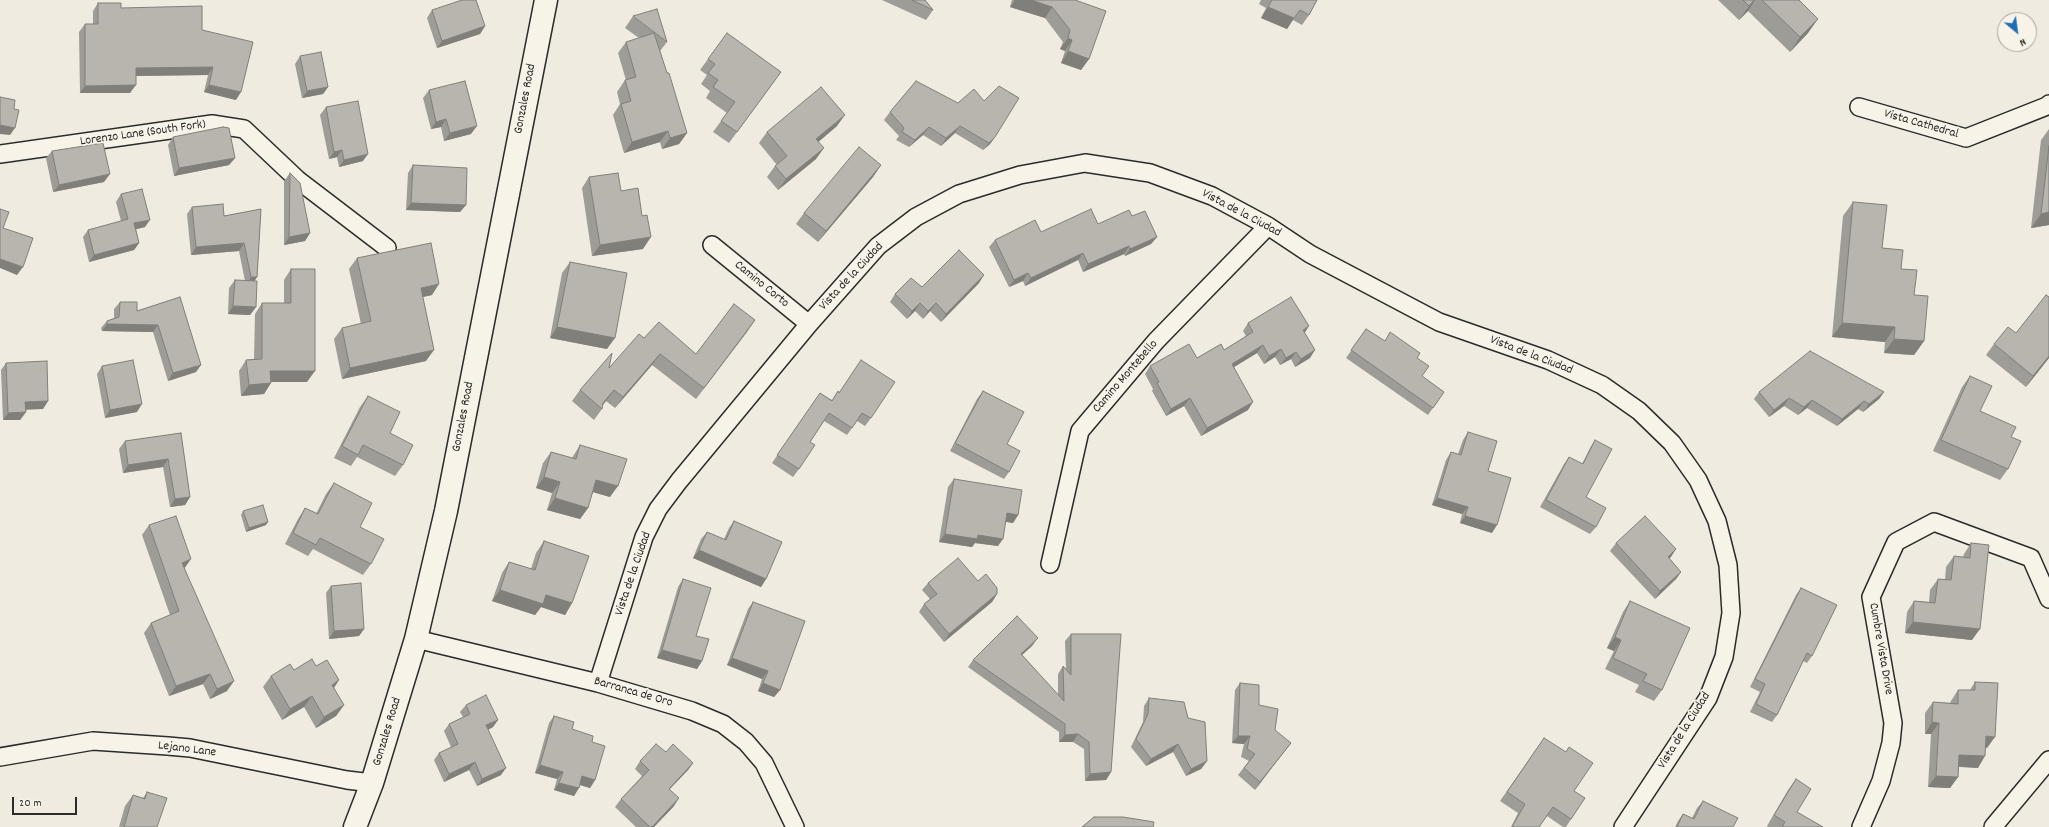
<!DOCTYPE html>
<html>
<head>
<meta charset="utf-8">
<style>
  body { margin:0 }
  #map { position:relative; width:2049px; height:827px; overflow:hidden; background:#efebe0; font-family:Dekko,sans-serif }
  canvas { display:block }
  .north { position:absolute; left:1997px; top:12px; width:40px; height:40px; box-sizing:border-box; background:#f7f3e8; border:1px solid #a5a39c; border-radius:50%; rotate:151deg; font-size:11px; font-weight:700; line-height:16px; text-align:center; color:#2b2b2b }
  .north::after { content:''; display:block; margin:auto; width:14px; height:18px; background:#1f6fb2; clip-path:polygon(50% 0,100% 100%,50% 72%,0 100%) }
  .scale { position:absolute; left:12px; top:797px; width:65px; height:18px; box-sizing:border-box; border:2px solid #2b2b2b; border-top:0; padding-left:5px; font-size:12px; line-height:14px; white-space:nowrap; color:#2b2b2b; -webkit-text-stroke:3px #f7f3e8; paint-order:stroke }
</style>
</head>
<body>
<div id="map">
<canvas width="2049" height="827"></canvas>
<div class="north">N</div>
<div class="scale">20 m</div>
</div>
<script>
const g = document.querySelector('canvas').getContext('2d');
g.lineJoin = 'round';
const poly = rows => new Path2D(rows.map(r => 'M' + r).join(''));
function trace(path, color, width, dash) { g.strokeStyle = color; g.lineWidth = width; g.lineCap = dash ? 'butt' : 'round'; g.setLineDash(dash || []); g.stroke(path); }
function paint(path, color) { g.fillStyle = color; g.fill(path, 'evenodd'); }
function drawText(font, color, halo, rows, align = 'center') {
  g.font = font + ' Dekko,sans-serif'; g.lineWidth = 3.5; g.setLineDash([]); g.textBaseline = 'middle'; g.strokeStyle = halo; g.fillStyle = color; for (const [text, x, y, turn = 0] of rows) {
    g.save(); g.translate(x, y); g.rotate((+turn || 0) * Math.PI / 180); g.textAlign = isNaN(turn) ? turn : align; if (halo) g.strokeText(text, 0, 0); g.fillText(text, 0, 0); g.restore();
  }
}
const street = poly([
  [1859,107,1966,138,2047,106,2049,104],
  [0,154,212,124,244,129,298,180,387,248],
  [712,245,809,324],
  [1050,564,1080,431,1156,341,1268,226],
  [416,639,598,683,692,711,723,724,746,742,764,763,795,827],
  [598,683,644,537,658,509,679,481,809,324,878,246,916,217,959,194,1020,175,1085,163,1150,173,1212,196,1268,226,1310,254,1439,322,1548,360,1602,385,1639,411,1672,443,1698,480,1717,521,1728,565,1731,613,1724,657,1708,698,1623,827],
  [0,757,93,741,168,746,190,748,347,780,372,783],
  [1861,827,1881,781,1891,743,1893,723,1871,597,1896,542,1934,522,2031,558,2049,599],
  [1993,827,2049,760]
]);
const secondary = poly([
  [355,827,372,783,416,639,446,511,546,0]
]);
const wall = poly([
  [882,0,925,0,933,10,926,20],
  [1012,0,1075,0,1089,59,1081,70,1061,63,1065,51,1060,49,1063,42,1045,18,1010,7],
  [1261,0,1317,0,1309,15,1302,25,1293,20,1287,29,1261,18,1266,8,1259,4],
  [1718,0,1799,0,1808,33,1790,52,1748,11,1739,20],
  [98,3,121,8,202,30,236,100,204,92,208,75,136,76,130,93,80,93,79,32,85,24,93,24,93,11],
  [432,10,485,26,480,34,437,48,427,18],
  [633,16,667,42,660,51,667,73,687,133,679,144,662,149,660,142,624,153,613,115,620,104,617,92,625,80,626,80,618,53,626,42,639,38,625,28],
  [300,56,328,87,323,94,302,98,295,64],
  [708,59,781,72,729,143,713,132,727,113,706,98,710,91,701,84,707,75,700,70],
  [916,81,995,137,990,144,983,150,955,133,941,146,923,135,909,147,896,140,899,136,884,120,890,112],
  [429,90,471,134,444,141,441,127,431,129,423,98],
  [326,107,363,161,339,167,337,157,329,159,320,115],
  [837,126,819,141,816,159,778,190,767,177,775,166,777,165,759,143,767,132],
  [2049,129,2049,225,2031,228,2041,140],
  [173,137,235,158,229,165,174,176,168,145],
  [52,151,104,182,53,192,46,158],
  [413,165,466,205,460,212,406,210,408,173],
  [881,165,873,177,818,242,796,224,804,213],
  [290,173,310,233,305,241,284,245,284,181],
  [589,177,621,191,643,249,592,256,582,188],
  [121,194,145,227,136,229,139,243,134,250,89,262,83,237,88,230,121,221,116,202],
  [1853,202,1882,248,1901,269,1924,341,1914,355,1884,353,1885,342,1832,337,1843,216],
  [192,207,224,216,261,209,257,277,254,281,256,307,250,315,228,314,229,288,235,280,245,281,239,251,191,255,187,214],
  [1132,216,1157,237,1151,244,1125,256,1124,254,1083,272,1078,260,1025,286,1023,281,1009,287,989,247,995,240,1041,232,1098,224],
  [357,258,432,295,423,297,426,361,342,379,334,339,342,328,361,324,349,269],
  [570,262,607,349,550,338,562,273],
  [291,269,307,382,271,382,264,394,241,396,239,371,246,360,254,359,255,314,262,303,284,303,284,280],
  [979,283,941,322,930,311,923,319,915,311,907,319,890,302,895,294,922,287],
  [180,297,196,372,168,381,153,332,102,331,101,328,107,321,114,318,114,309,120,302,137,311],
  [755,320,696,399,652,365,615,408,606,401,602,406,602,409,594,420,572,401,580,390,609,368,644,338,696,354],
  [1248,323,1304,333,1310,358,1295,367,1291,359,1280,365,1275,357,1264,364,1257,353,1234,367,1248,410,1201,436,1184,406,1166,416,1152,391,1153,389,1145,374,1150,366,1197,358,1224,350,1246,336,1243,331],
  [1366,329,1384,341,1417,358,1422,376,1444,392,1428,415,1346,358],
  [1994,344,2049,358,2026,387,1986,355],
  [6,363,48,401,43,409,26,409,26,412,20,420,3,420,1,370],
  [102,366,137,412,105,418,97,374],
  [1970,376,1980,411,2011,437,2008,469,2000,480,1933,451,1962,387],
  [838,391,871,418,865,426,857,421,847,435,824,421,810,442,799,469,793,477,772,463,820,393,832,400],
  [983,391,1007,444,1009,472,1004,479,950,451,977,399],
  [1759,392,1884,392,1879,399,1863,412,1858,409,1837,426,1807,408,1798,415,1784,406,1769,417,1754,399],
  [368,396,390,433,403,465,395,476,357,457,351,466,334,458,360,407],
  [1468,432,1488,471,1492,533,1460,523,1462,514,1432,505,1446,460,1451,452,1458,454,1463,440],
  [181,433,190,497,185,505,170,507,163,467,123,473,119,449,125,441],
  [1595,440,1586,497,1596,527,1590,534,1540,507,1564,464,1569,457,1582,464,1590,448],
  [580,445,610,497,593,492,588,508,580,519,547,510,552,493,536,488,543,463,551,452,572,458],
  [954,479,1018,515,1013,523,1006,522,998,546,975,543,972,547,939,542,948,487],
  [334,483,360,527,371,564,363,575,313,549,308,556,285,544,298,519,305,508,316,514,326,494],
  [243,511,266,525,246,532,241,515],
  [734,521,766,579,761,587,693,558,701,539,707,532,724,539,729,528],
  [149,525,185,569,227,691,210,699,203,684,169,696,144,633,151,623,170,615,142,535],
  [544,541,572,603,565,615,541,607,535,615,492,601,502,573,509,562,531,569,536,553],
  [1616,543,1671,557,1669,558,1681,572,1676,579,1655,599,1610,551],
  [1971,543,1972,640,1905,633,1907,612,1914,601,1929,602,1930,590,1938,579,1945,580,1946,567,1954,556,1963,557,1964,554],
  [683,579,702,661,697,669,657,658,678,587],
  [978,581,997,594,992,602,944,642,919,612,924,604,930,599,922,590,928,583],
  [331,586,364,629,359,636,329,639,326,593],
  [1801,588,1812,656,1807,663,1803,661,1777,715,1772,722,1750,712,1760,692,1750,687,1796,595],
  [1630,601,1662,690,1654,701,1635,692,1639,685,1605,669,1614,651,1607,648,1623,612],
  [753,602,780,690,774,697,758,691,762,679,727,665,748,609],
  [1071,634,1111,772,1106,780,1085,781,1084,749,1073,742,1059,742,1059,732,968,667,973,660,1032,646,1022,655,1058,695,1058,674,1063,666,1066,669,1065,641],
  [316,666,339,680,334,688,344,705,336,716,316,728,304,707,282,720,263,687,271,676,294,670],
  [1975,682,1987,748,1986,748,1978,768,1959,767,1958,777,1950,788,1928,787,1931,734,1925,734,1925,713,1933,702,1950,703,1951,701,1958,690,1970,690],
  [1240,683,1259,705,1275,730,1291,743,1255,790,1238,775,1249,761,1241,757,1244,744,1232,743,1235,690],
  [1149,698,1188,718,1207,761,1201,769,1186,776,1173,752,1146,766,1131,747,1143,722,1144,706],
  [466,705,498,720,493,727,488,730,501,775,477,786,469,770,444,782,434,760,439,753,451,747,444,731,449,724,463,717,460,712],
  [554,716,572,729,592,742,595,780,590,788,580,785,574,796,554,790,557,779,535,773,549,723],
  [1544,738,1574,791,1585,798,1566,827,1563,827,1547,816,1539,827,1511,827,1518,813,1500,801],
  [666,752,693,763,688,770,670,789,674,806,654,827,636,827,615,807,621,799,642,776,635,769,640,761],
  [1796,779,1797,812,1823,827,1768,827,1767,826,1788,790],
  [147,792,157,827,119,827,125,806,133,795,143,798],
  [1703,801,1733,827,1675,827,1678,821,1683,814,1692,818,1697,808]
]);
const shadedWall = poly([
  [1015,0,1031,0,1052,7,1045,18,1010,7],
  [1754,0,1755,0,1748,11,1739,20,1749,6],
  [1268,7,1294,18,1287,29,1261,18],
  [1818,19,1808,33,1790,52,1800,37],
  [485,26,480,34,437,48,442,41],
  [1068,38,1072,40,1065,51,1060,49],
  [1068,51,1089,59,1081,70,1061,63],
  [213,67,208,75,130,76,136,68],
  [136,85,130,93,80,93,85,86],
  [209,85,241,92,236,100,204,92],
  [328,87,323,94,302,98,307,91],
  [845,115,837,126,809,150,816,139],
  [446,119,441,127,431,129,436,122],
  [0,125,15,128,10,135,0,134],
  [477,126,471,134,444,141,450,133],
  [960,126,955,133,941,146,946,138],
  [929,127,923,135,909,147,915,140],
  [668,131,660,142,624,153,632,142],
  [687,133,679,144,662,149,670,138],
  [995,137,990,144,983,150,989,143],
  [824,148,816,159,778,190,786,179],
  [342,150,337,157,329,159,334,152],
  [368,154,363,161,339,167,344,160],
  [235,158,229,165,174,176,179,168],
  [881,165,873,177,818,242,826,231],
  [110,174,104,182,53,192,59,185],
  [411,203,466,205,460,212,406,210],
  [2049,212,2049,225,2031,228,2041,214],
  [150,220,145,227,129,231,134,223],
  [310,233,305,241,284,245,289,237],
  [651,237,643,249,592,256,600,245],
  [1157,237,1151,244,1125,256,1130,249],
  [139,243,134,250,89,262,94,255],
  [244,243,239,251,191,255,196,247],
  [1129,246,1124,254,1083,272,1088,264],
  [1083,253,1078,260,1025,286,1031,278],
  [0,259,23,267,17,275,0,268],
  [1028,273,1023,281,1009,287,1014,280],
  [984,275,979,283,941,322,946,314],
  [251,277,257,277,252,285,246,285],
  [439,284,432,295,413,299,421,288],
  [920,303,915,311,907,319,912,311],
  [936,303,930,311,923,319,928,311],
  [233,306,256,307,250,315,228,314],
  [755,320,747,332,696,399,704,388],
  [1842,323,1895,327,1885,342,1832,337],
  [107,324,158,325,153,332,102,331],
  [1309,326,1304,334,1303,330],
  [557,327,615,338,607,349,550,338],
  [1894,339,1924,341,1914,355,1884,353],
  [1263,345,1257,353,1226,372,1232,364],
  [1281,349,1275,357,1264,364,1269,356],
  [434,350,426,361,342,379,350,368],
  [1315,350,1310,358,1295,367,1301,359],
  [1296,352,1291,359,1280,365,1286,358],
  [660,354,652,365,615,408,623,397],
  [2049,356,2049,358,2026,387,2033,376],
  [201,365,196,372,168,381,173,373],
  [270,371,315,371,307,382,262,382],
  [271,383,264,394,241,396,249,385],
  [614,390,606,401,600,408,603,403],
  [1884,392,1879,399,1863,412,1869,404],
  [1190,398,1184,406,1166,416,1171,409],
  [1789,398,1784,406,1769,417,1774,410],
  [1812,400,1807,408,1798,415,1804,407],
  [48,401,43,409,20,410,25,402],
  [1864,401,1858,409,1837,426,1842,419],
  [1253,402,1248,410,1201,436,1207,428],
  [142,404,137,412,105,418,110,410],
  [26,412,20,420,3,420,8,413],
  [168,459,163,467,123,473,128,465],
  [544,477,560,482,552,493,536,488],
  [596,480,618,486,610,497,589,491],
  [190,497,185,505,170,507,175,499],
  [555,498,588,508,580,519,547,510],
  [1437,498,1468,507,1462,514,1432,505],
  [1007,513,1018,515,1013,523,1002,521],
  [1465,516,1497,525,1492,533,1460,523],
  [268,522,266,525,246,532,249,528],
  [945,534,978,535,1003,539,998,546,975,543,972,547,939,542],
  [1676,549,1671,557,1662,565,1668,557],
  [699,550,766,579,761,587,693,558],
  [191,559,184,569,182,563],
  [1681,572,1676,579,1655,599,1660,591],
  [500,590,546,595,572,603,565,615,541,607,535,615,492,601],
  [997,594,992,602,944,642,949,634],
  [1913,622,1980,629,1972,640,1905,633],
  [364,629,359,636,329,639,334,631],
  [1615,637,1621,640,1614,651,1607,648],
  [1038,638,1032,646,1015,661,1021,654],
  [662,650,702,661,697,669,657,658],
  [732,658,768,671,762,679,727,665],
  [210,674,203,684,169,696,176,686],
  [339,680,331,692,332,685],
  [234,681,227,691,210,699,217,689],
  [763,683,780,690,774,697,758,691],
  [312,696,304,707,282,720,290,709],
  [344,705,336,716,316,728,324,717],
  [498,720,493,727,481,733,486,725],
  [1932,722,1939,723,1931,734,1925,734],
  [1078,734,1073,742,1059,742,1065,735],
  [1238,736,1250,736,1244,744,1232,743],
  [1986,736,1995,737,1987,748,1978,747],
  [1291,743,1285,750,1255,790,1260,782],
  [1178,744,1173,752,1146,766,1151,759],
  [1959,755,1985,756,1978,768,1951,766],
  [1207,761,1201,769,1186,776,1191,769],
  [475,762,469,770,444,782,449,774],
  [693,763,688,770,663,796,669,789],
  [540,765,563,772,557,779,535,773],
  [506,768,501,775,477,786,482,779],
  [1111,772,1106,780,1085,781,1090,774],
  [582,776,595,780,590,788,577,784],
  [1936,776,1958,777,1950,788,1928,787],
  [559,783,579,788,574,796,554,790],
  [679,798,674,806,654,827,652,827]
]);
const building = poly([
  [462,0,476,0,485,26,442,41,432,10,462,0],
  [912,0,925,0,933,10,912,0],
  [1031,0,1075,0,1106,11,1089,59,1068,51,1072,40,1068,38,1070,30,1052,7,1031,0],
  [1272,0,1317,0,1309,15,1300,10,1294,18,1268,7,1272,0],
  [1743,0,1754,0,1749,6,1743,0],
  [1762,0,1799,0,1818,19,1800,37,1762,0],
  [98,3,121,3,121,8,202,6,202,30,253,42,241,92,209,85,213,67,136,68,136,85,85,86,85,24,98,24,98,3],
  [657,9,667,42,633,16,657,9],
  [654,33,667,73,669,73,687,133,670,138,668,131,632,142,621,104,631,101,625,80,636,77,626,42,654,33],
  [727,33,781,72,737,132,721,121,735,102,713,87,718,80,708,73,715,64,708,59,727,33],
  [321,52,328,87,307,91,300,56,321,52],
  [465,81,477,126,450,133,446,119,436,122,429,90,465,81],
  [916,81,958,103,974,89,984,101,999,86,1019,98,995,137,989,143,960,126,946,138,929,127,915,140,902,132,904,128,890,112,916,81],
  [821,87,845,115,816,139,824,148,786,179,775,166,787,156,767,132,821,87],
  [0,97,15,100,14,109,19,110,15,128,0,125,0,97],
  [358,101,368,154,344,160,342,150,334,152,326,107,358,101],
  [223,127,229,128,235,158,179,168,173,137,223,127],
  [103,143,110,174,59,185,52,151,103,143],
  [2049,146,2049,212,2041,214,2049,146],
  [859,147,881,165,826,231,804,213,859,147],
  [413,165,467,168,466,205,411,203,413,165],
  [290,173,300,183,310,233,289,237,290,173],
  [618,173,621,191,638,188,642,216,647,215,651,237,600,245,589,177,618,173],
  [142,189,150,220,134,223,139,243,94,255,88,230,128,219,121,194,142,189],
  [1853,202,1887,205,1882,248,1903,250,1901,269,1917,270,1914,295,1928,296,1924,341,1894,339,1895,327,1842,323,1853,202],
  [223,204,224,216,261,209,257,277,251,277,244,243,196,247,192,207,223,204],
  [0,209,9,212,3,228,33,238,23,267,0,259,0,209],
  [1091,209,1098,224,1129,210,1132,216,1145,211,1157,237,1130,249,1129,246,1088,264,1083,253,1031,278,1028,273,1014,280,995,240,1035,220,1041,232,1091,209],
  [431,243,439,284,421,288,434,350,350,368,342,328,371,321,357,258,431,243],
  [959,250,984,275,946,314,936,303,928,311,920,303,912,311,895,294,911,278,922,287,959,250],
  [570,262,627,273,615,338,557,327,570,262],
  [291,269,315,269,315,371,270,371,271,383,249,385,246,360,262,359,262,303,291,303,291,269],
  [235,280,257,281,256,307,233,306,235,280],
  [2046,295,2049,297,2049,356,2033,376,1994,344,2008,327,2016,333,2046,295],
  [180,297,201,365,173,373,158,325,107,324,107,321,119,317,120,302,137,302,137,311,180,297],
  [1291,297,1309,326,1303,330,1315,350,1301,359,1296,352,1286,358,1281,349,1269,356,1263,345,1232,364,1253,402,1207,428,1190,398,1171,409,1157,383,1159,382,1150,366,1189,344,1197,358,1221,344,1224,350,1253,332,1248,323,1291,297],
  [734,304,755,320,704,388,660,354,623,397,614,390,603,403,602,409,580,390,612,353,609,368,639,334,644,338,659,322,696,354,734,304],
  [1366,329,1385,341,1390,332,1420,353,1417,358,1429,366,1422,376,1444,392,1433,408,1351,350,1366,329],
  [1810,351,1884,392,1869,404,1864,401,1842,419,1812,400,1804,407,1789,398,1774,410,1759,392,1810,351],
  [133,360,142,404,110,410,102,366,133,360],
  [861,360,895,382,871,418,862,413,852,428,829,413,810,442,815,445,799,469,777,455,820,393,832,401,838,391,839,393,861,360],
  [47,361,48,401,25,402,26,412,8,413,6,363,47,361],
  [1970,376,1992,386,1980,411,2016,427,2011,437,2021,441,2008,469,1941,440,1970,376],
  [983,391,1024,412,1007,444,1020,451,1009,472,955,443,983,391],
  [368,396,400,412,390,433,413,445,403,465,363,445,358,455,342,446,368,396],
  [1468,432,1497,441,1488,471,1511,478,1497,525,1465,516,1468,507,1437,498,1451,452,1461,455,1468,432],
  [181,433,190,497,175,499,168,459,128,465,125,441,181,433],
  [1595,440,1612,449,1586,497,1606,508,1596,527,1546,500,1569,457,1583,464,1595,440],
  [580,445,627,459,618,486,596,480,588,508,555,498,560,482,544,477,551,452,576,459,580,445],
  [954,479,1022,490,1018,515,1007,513,1003,539,978,535,977,539,945,534,954,479],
  [334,483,372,503,360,527,384,539,371,564,320,538,316,545,293,533,305,508,318,514,334,483],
  [263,505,268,522,249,528,243,511,263,505],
  [176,516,191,559,182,563,234,681,217,689,210,674,176,686,151,623,179,611,149,525,176,516],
  [1645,516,1676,549,1668,557,1681,572,1660,591,1616,543,1645,516],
  [734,521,782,542,766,579,699,550,707,532,726,540,734,521],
  [544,541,589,556,572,603,546,595,543,604,500,590,509,562,535,570,544,541],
  [1971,543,1989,545,1980,629,1913,622,1914,601,1935,603,1938,579,1951,580,1954,556,1970,558,1971,543],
  [958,558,978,581,986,574,997,588,997,594,949,634,924,604,937,594,928,583,958,558],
  [683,579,711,588,696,636,709,639,702,661,662,650,683,579],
  [361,583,364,629,334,631,331,586,361,583],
  [1801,588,1837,605,1812,656,1807,653,1777,715,1756,704,1765,684,1755,679,1801,588],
  [1630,601,1690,628,1662,690,1643,681,1647,674,1613,658,1621,640,1615,637,1630,601],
  [753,602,805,621,780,690,763,683,768,671,732,658,753,602],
  [1017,616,1038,638,1021,654,1064,701,1063,666,1071,675,1071,634,1121,634,1111,772,1090,774,1089,742,1078,734,1065,735,1065,724,973,660,1017,616],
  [312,659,316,666,327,660,339,680,332,685,344,705,324,717,312,696,290,709,271,676,290,664,294,670,312,659],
  [1975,682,1998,683,1995,737,1986,736,1985,756,1959,755,1958,777,1936,776,1939,723,1932,722,1933,702,1958,704,1958,690,1975,690,1975,682],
  [1240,683,1259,685,1259,705,1278,709,1275,730,1291,743,1260,782,1244,768,1255,754,1247,749,1250,736,1238,736,1240,683],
  [486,695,498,720,486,725,506,768,482,779,475,762,449,774,439,753,458,744,449,724,470,714,466,705,486,695],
  [1149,698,1184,702,1188,718,1205,722,1207,761,1191,769,1178,744,1151,759,1136,739,1148,714,1149,698],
  [554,716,574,722,572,729,593,736,592,742,605,746,595,780,582,776,579,788,559,783,563,772,540,765,554,716],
  [1544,738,1566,752,1569,747,1593,763,1574,791,1585,798,1571,819,1553,807,1539,827,1512,827,1525,804,1507,792,1544,738],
  [656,744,666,752,673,744,693,763,669,789,679,798,652,827,650,827,621,799,649,770,640,761,656,744],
  [1796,779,1811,789,1797,812,1823,827,1782,827,1785,822,1774,815,1796,779],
  [147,792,167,798,157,827,124,827,133,795,145,799,147,792],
  [1703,801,1738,818,1733,827,1677,827,1683,814,1694,819,1703,801],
  [1094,817,1123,817,1154,822,1153,827,1082,827,1094,817]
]);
const streetNames = [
  ["Gonzales Road",526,99,-79],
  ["Vista Cathedral",1921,125,16],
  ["Lorenzo Lane (South Fork)",143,134,-8],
  ["Vista de la Ciudad",1241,214,28],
  ["Vista de la Ciudad",852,277,-47],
  ["Camino Corto",761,285,39],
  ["Vista de la Ciudad",1531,356,21],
  ["Camino Montebello",1126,377,-49],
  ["Gonzales Road",464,417,-79],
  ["Vista de la Ciudad",634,574,-71],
  ["Cumbre Vista Drive",1880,649,80],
  ["Barranca de Oro",633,693,16],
  ["Vista de la Ciudad",1685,731,-58],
  ["Gonzales Road",388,732,-73],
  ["Lejano Lane",187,750,7]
];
trace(street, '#2b2b2b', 20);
trace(secondary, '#2b2b2b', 25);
trace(street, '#f7f3e8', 17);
trace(secondary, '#f7f3e8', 22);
paint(wall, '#9e9c96');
paint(shadedWall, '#817f7a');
paint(building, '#b8b5ae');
trace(building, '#817f7a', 1);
drawText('13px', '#2b2b2b', '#f7f3e8', streetNames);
</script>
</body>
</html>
